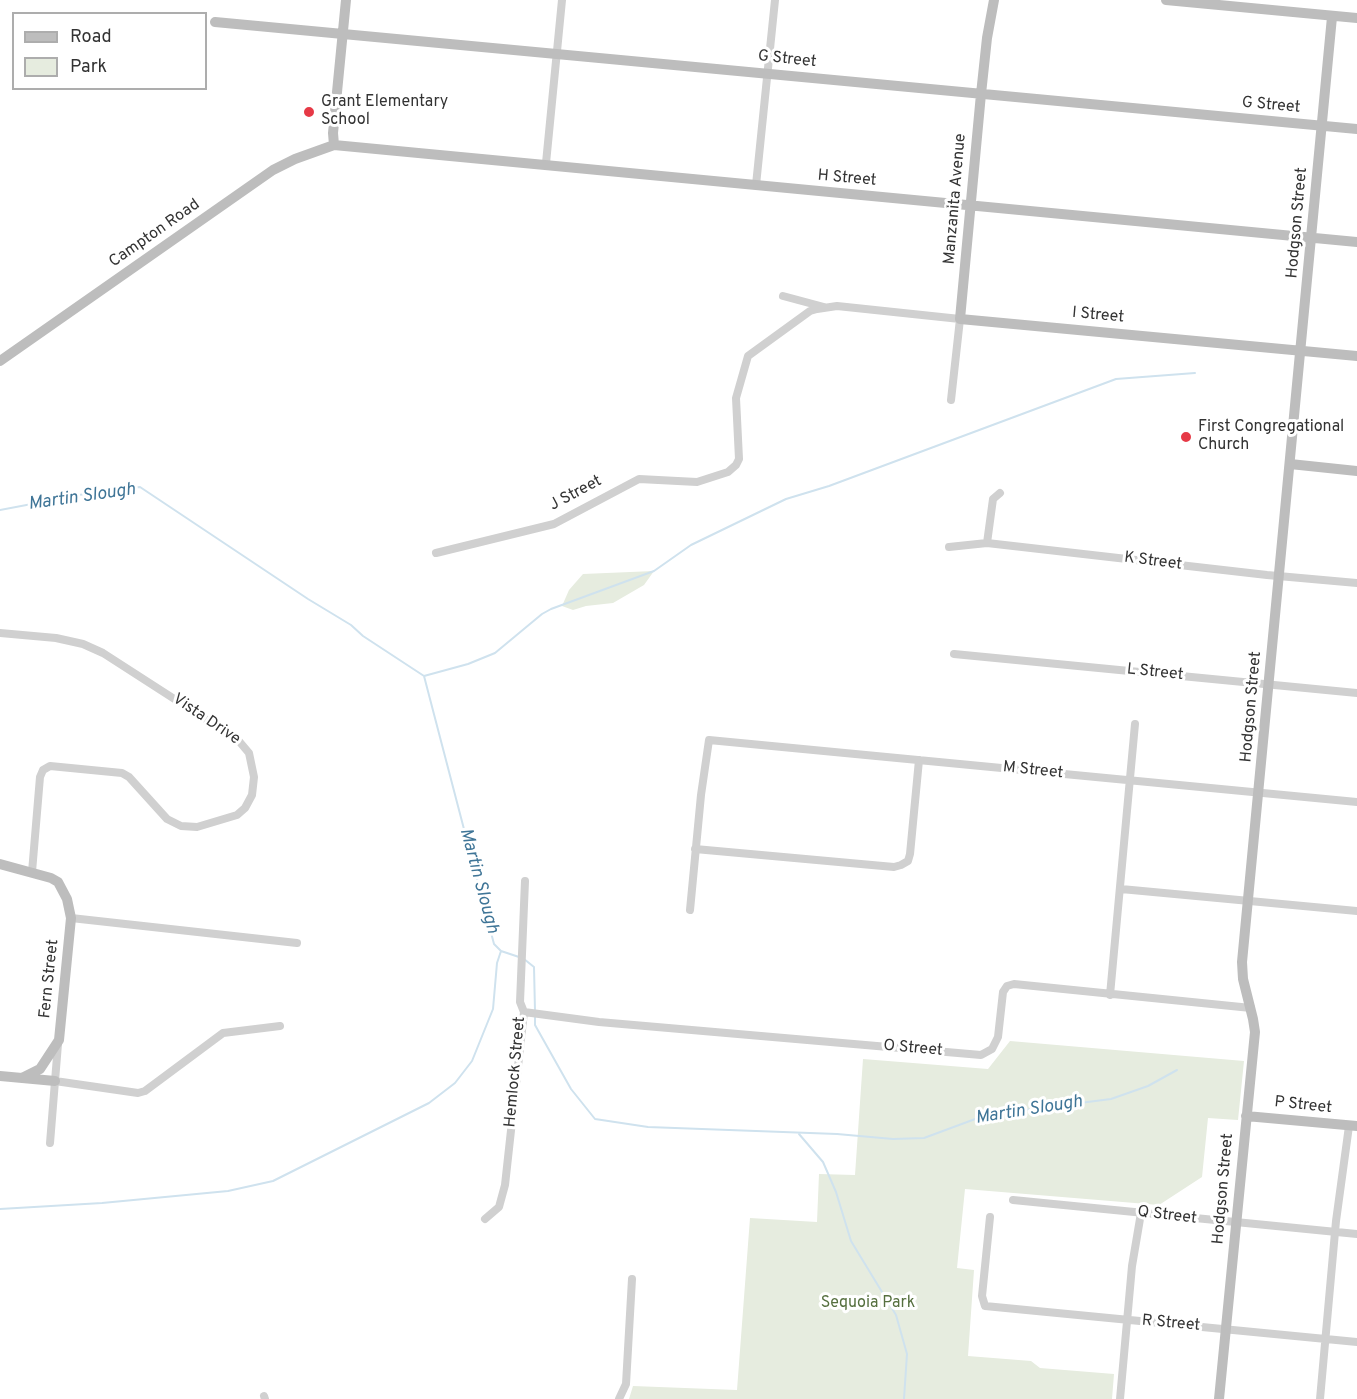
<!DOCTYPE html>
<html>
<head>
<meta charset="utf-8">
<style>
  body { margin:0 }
  #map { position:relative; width:1357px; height:1399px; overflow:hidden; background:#fff; font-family:Overpass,sans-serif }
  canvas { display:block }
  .legend { position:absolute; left:12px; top:12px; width:195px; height:78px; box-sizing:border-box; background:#fff; border:2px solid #adadad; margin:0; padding:8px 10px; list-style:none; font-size:18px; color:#333 }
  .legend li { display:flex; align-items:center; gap:12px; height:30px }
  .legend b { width:30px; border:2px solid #adadad }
</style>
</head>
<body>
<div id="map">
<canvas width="1357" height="1399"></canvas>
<ul class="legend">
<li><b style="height:8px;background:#bdbdbd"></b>Road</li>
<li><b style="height:16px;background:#e6ecdf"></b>Park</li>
</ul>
</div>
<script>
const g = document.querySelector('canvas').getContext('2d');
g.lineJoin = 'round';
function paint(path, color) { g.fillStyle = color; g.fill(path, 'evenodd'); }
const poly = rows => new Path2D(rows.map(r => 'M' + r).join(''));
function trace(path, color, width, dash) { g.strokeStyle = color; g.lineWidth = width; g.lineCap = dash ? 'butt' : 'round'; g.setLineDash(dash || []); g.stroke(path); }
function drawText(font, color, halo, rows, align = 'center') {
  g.font = font + ' Overpass,sans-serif'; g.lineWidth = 6; g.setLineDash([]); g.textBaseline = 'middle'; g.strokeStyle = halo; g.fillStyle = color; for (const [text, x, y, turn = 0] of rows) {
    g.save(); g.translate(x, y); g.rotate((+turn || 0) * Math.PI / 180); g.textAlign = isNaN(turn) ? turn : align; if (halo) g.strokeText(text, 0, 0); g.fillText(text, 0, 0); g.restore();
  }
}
const green = poly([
  [654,571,644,585,613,603,586,606,573,610,562,606,569,590,583,574],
  [1010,1041,1244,1061,1238,1120,1208,1118,1202,1177,1159,1205,965,1189,957,1268,974,1270,968,1356,1031,1361,1040,1368,1114,1374,1112,1399,629,1399,633,1386,737,1390,750,1218,817,1222,819,1174,855,1175,863,1059,988,1069]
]);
const stream = poly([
  [0,510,95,492,140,487,308,599,351,625,363,636,424,676,494,944,501,951,519,957],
  [424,676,468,664,495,653,542,614,551,609,654,571,691,545,786,499,829,486,1116,379,1195,373],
  [524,959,534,967,535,1011],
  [535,1017,535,1025,571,1089,595,1119,648,1127,837,1134,893,1139,924,1138,986,1115,1111,1099,1148,1086,1177,1070],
  [799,1134,823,1162,836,1192,851,1241,896,1315,907,1354,904,1399],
  [0,1209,102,1203,228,1191,273,1181,429,1103,455,1083,472,1061,493,1009,497,963,501,951]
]);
const street = poly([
  [546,163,562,0],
  [756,185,775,0],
  [783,296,824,307],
  [987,543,993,499,1000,493],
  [949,547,987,543,1267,575,1357,583],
  [436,553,554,524,639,479,697,482,728,472,736,465,739,459,736,398,748,356,810,311,817,309,837,306,960,319,951,400],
  [0,633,56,638,83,644,103,653,238,740,249,753,254,777,252,795,245,808,237,815,197,827,181,826,167,819,129,777,122,773,50,766,43,770,40,777,32,872],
  [954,654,1357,693],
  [695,849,894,867,901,865,908,861,910,854,919,760],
  [1121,889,1357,911],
  [690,910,701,795,709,740,1357,802],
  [71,918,297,943],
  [1110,995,1135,724],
  [524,1012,599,1022,981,1055,992,1049,998,1037,1003,992,1007,986,1014,984,1251,1008],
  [55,1081,138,1093,145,1091,223,1033,280,1026],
  [50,1143,58,1044],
  [1013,1200,1357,1234],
  [990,1217,982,1296,985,1306,1357,1342],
  [485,1219,499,1207,505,1185,524,1012,520,1002,525,881],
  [264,1396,265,1399],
  [619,1399,626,1384,632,1279],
  [1120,1399,1132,1266,1141,1213],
  [1320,1399,1336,1221,1349,1126]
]);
const secondary = poly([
  [994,0,987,38,981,94,960,319,1357,356],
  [1166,0,1357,18],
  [215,22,1357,129],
  [334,145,333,133,346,0],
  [0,361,273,170,295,159,334,145,1357,242],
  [1290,464,1357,471],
  [0,864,51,878,58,882,67,899,71,918,59,1040,40,1069,22,1078],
  [0,1076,55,1081],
  [1246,1116,1357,1126],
  [1219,1399,1255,1032,1253,1019,1243,979,1242,962,1332,17]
]);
const markers = [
  [309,112,6,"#e63946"],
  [1186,437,6,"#e63946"]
];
const streetNames = [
  ["G Street",787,60,6],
  ["G Street",1271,106,5],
  ["H Street",847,179,5],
  ["Manzanita Avenue",956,199,-85],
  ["Hodgson Street",1298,223,-85],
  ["Campton Road",155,234,-35],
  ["I Street",1098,316,5],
  ["J Street",576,494,-28],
  ["K Street",1153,562,7],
  ["L Street",1155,673,6],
  ["Hodgson Street",1252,707,-85],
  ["Vista Drive",206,720,34],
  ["M Street",1033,771,6],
  ["Fern Street",50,979,-84],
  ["O Street",913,1049,5],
  ["Hemlock Street",516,1072,-85],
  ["P Street",1303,1106,6],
  ["Hodgson Street",1224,1189,-85],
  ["Q Street",1167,1216,7],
  ["R Street",1171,1324,5]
];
const poiNames = [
  ["Grant Elementary",321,103],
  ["School",321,121],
  ["First Congregational",1198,428],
  ["Church",1198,446]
];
const parkNames = [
  ["Sequoia Park",868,1304]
];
const waterNames = [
  ["Martin Slough",82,498,-8],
  ["Martin Slough",478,881,75],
  ["Martin Slough",1029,1111,-9]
];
paint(green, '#e6ecdf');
trace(stream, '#cfe2ee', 2);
trace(street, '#d0d0d0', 8);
trace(secondary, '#bdbdbd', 10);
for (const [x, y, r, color] of markers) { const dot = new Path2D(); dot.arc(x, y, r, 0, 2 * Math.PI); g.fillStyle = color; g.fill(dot); trace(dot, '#fff', 2); }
drawText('16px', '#333', '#fff', streetNames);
drawText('16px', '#333', '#fff', poiNames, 'left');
drawText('16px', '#56703f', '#fff', parkNames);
drawText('italic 18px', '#3f7597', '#fff', waterNames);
</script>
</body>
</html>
